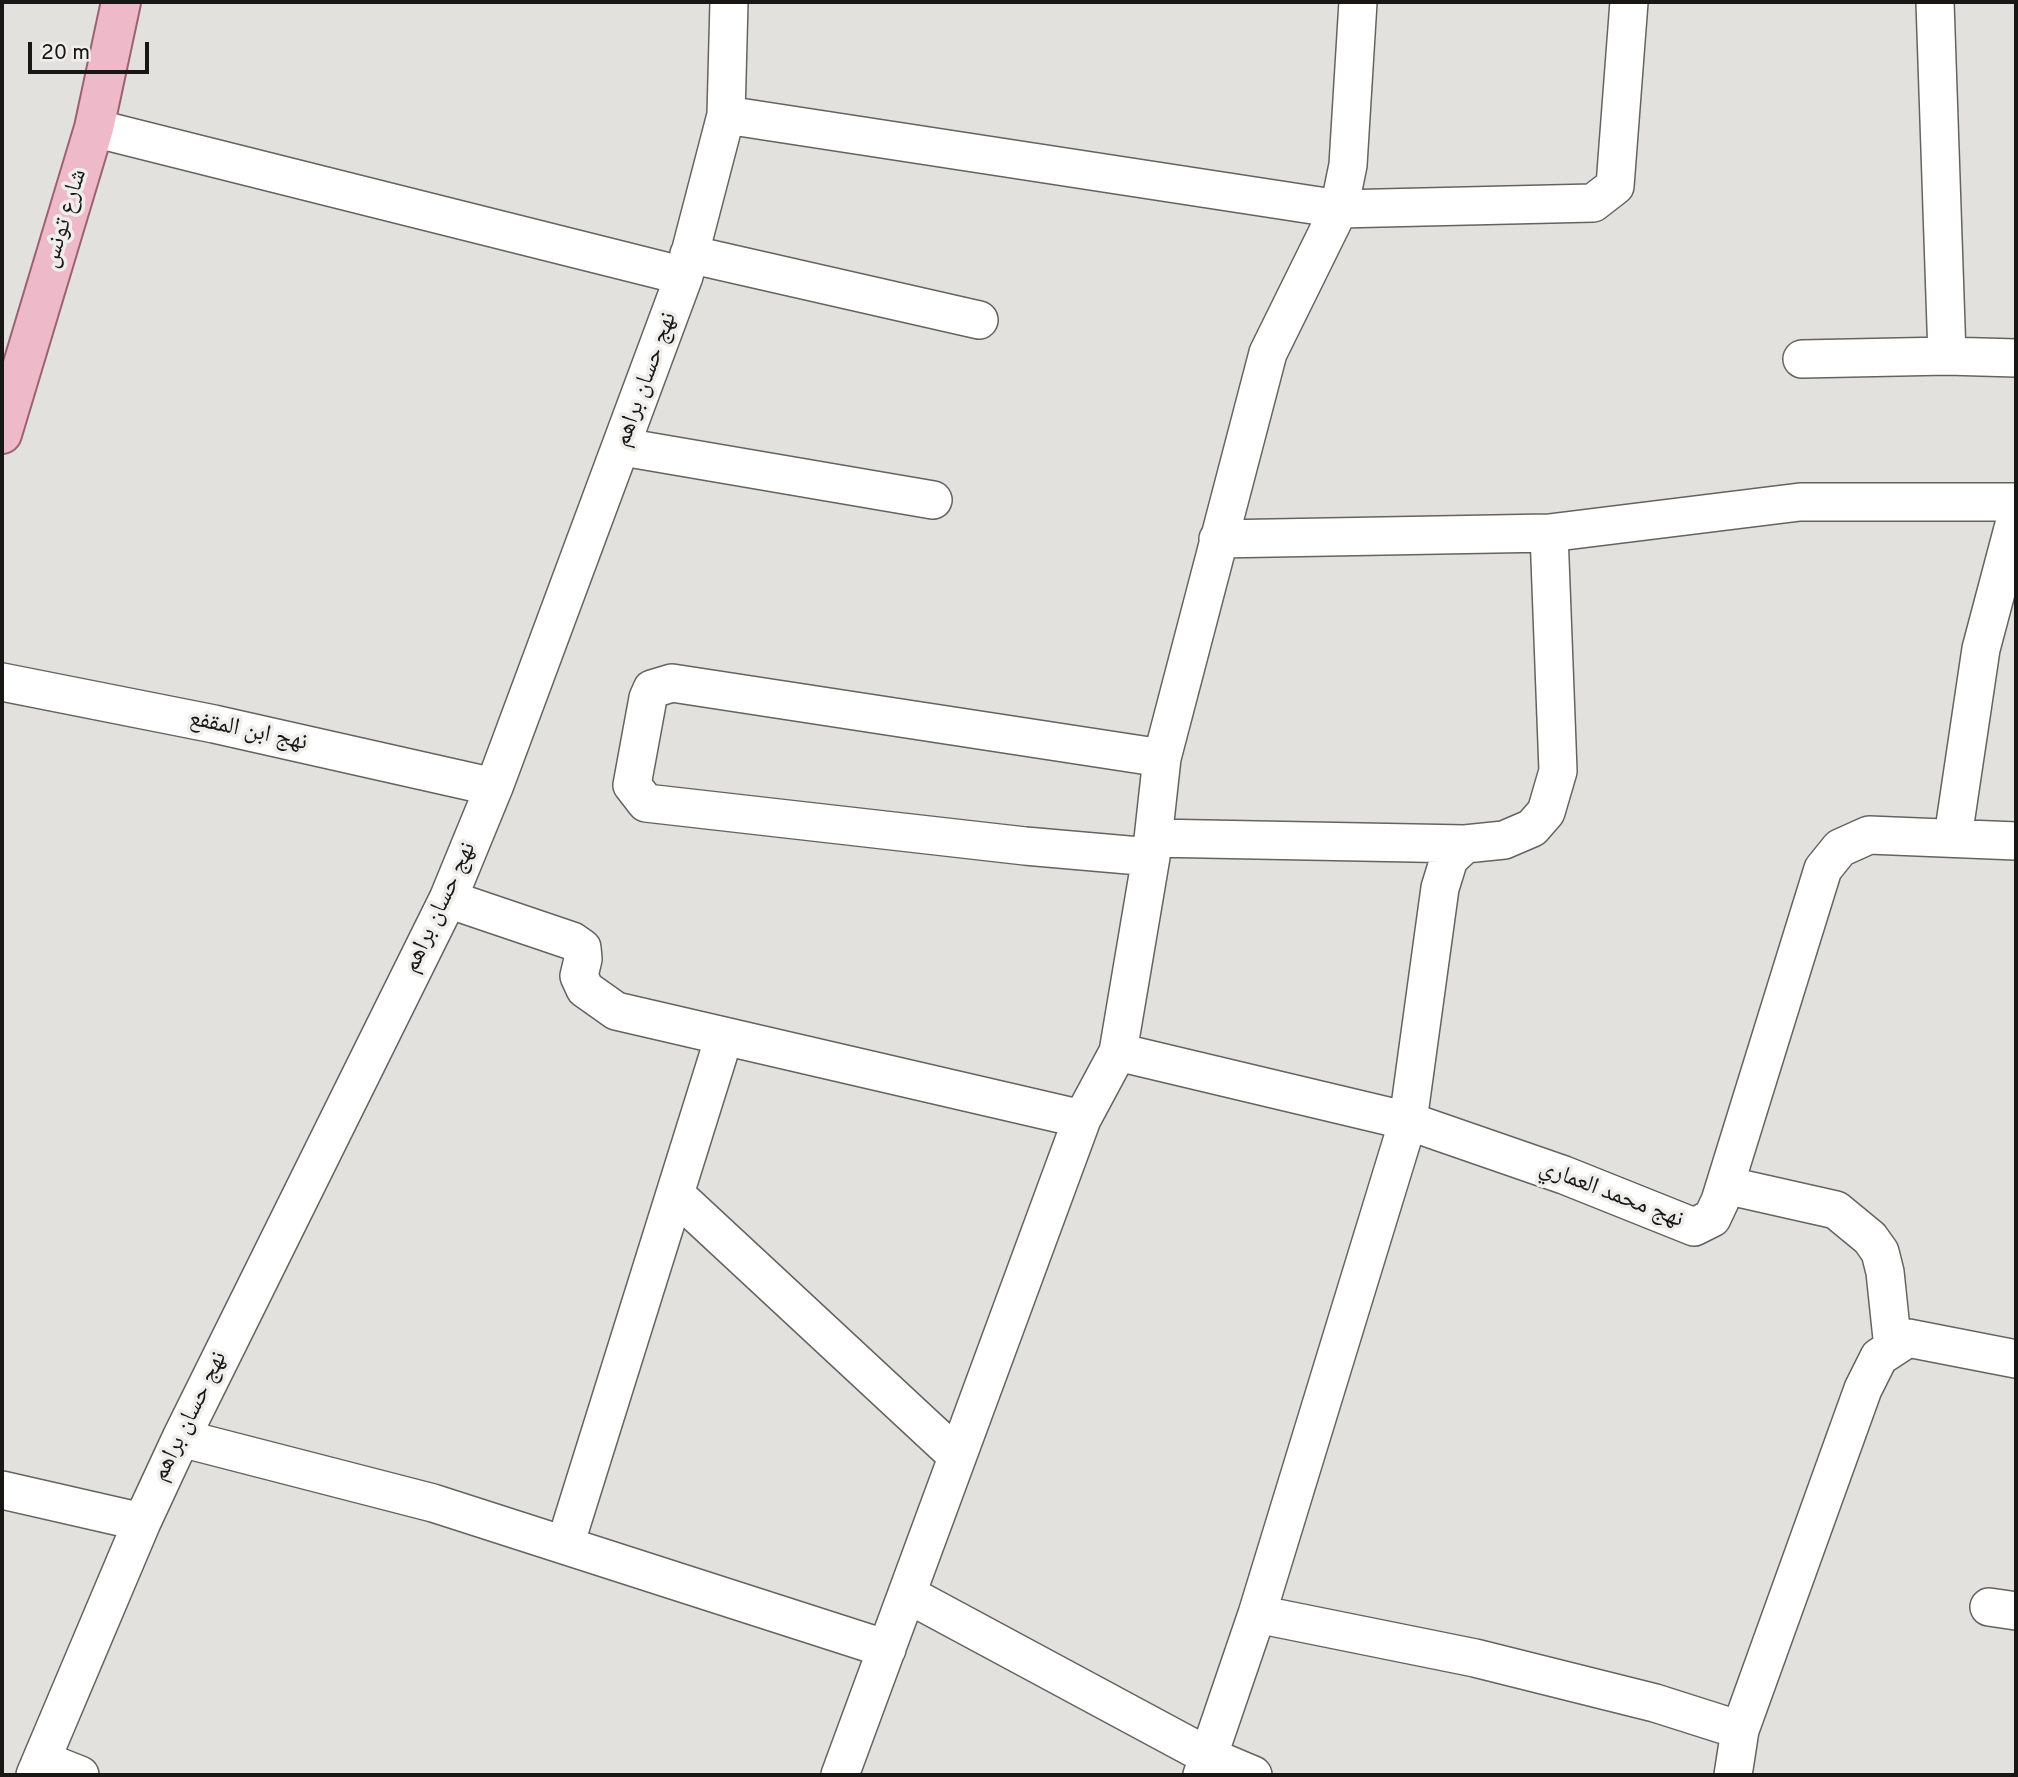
<!DOCTYPE html>
<html>
<head>
<meta charset="utf-8">
<style>
  body { margin:0 }
  #map { position:relative; width:2018px; height:1777px; overflow:hidden; background:#e3e1de; font-family:Overpass,sans-serif }
  canvas { display:block }
  .frame { position:absolute; inset:0; border:4px solid #181716; pointer-events:none }
  .scale { position:absolute; left:28px; top:42px; width:121px; height:32px; box-sizing:border-box; border:4px solid #181716; border-top:0; padding-left:9px; font-size:21px; line-height:24px; white-space:nowrap; color:#181716; -webkit-text-stroke:5px #f0eeeb; paint-order:stroke }
</style>
</head>
<body>
<div id="map">
<canvas width="2018" height="1777"></canvas>
<div class="frame"></div>
<div class="scale">20 m</div>
</div>
<script>
const g = document.querySelector('canvas').getContext('2d');
g.lineJoin = 'round';
const poly = rows => new Path2D(rows.map(r => 'M' + r).join(''));
function trace(path, color, width, dash) { g.strokeStyle = color; g.lineWidth = width; g.lineCap = dash ? 'butt' : 'round'; g.setLineDash(dash || []); g.stroke(path); }
function drawText(font, color, halo, rows, align = 'center') {
  g.font = font + ' Overpass,"Noto Naskh Arabic",sans-serif'; g.lineWidth = 7; g.setLineDash([]); g.textBaseline = 'middle'; g.strokeStyle = halo; g.fillStyle = color; for (const [text, x, y, turn = 0] of rows) {
    g.save(); g.translate(x, y); g.rotate((+turn || 0) * Math.PI / 180); g.textAlign = isNaN(turn) ? turn : align; if (halo) g.strokeText(text, 0, 0); g.fillText(text, 0, 0); g.restore();
  }
}
const street = poly([
  [1358,2,1348,165,1339,209,1593,203,1615,186,1629,2],
  [1935,2,1947,356,2016,358],
  [726,115,1339,209,1268,353,1162,758,672,683,652,689,648,698,632,785,646,803,1025,846,1151,857],
  [94,128,684,276],
  [689,254,979,320],
  [1802,359,1947,356],
  [623,447,933,500],
  [1549,533,1558,771,1546,812,1532,828,1504,840,1465,844,1449,859,1440,888,1408,1121,1257,1614,1475,1658,1655,1703,1740,1730],
  [1218,539,1549,533,1800,502,2016,502],
  [2,682,214,724,494,787],
  [1953,837,1981,649,2016,517],
  [1153,838,1465,844],
  [448,899,572,941,582,948,583,959,579,976,585,989,616,1011,1082,1119,1118,1052,1151,857,1162,758],
  [1118,1052,1408,1121,1564,1175,1694,1227,1712,1218,1720,1201,1823,869,1840,848,1869,835,2016,841],
  [1725,1185,1836,1210,1870,1238,1880,1252,1885,1272,1893,1348],
  [675,1194,957,1456],
  [181,1438,433,1503,887,1649],
  [2,1490,142,1522],
  [565,1545,724,1037],
  [907,1594,1208,1756,1253,1775],
  [1989,1607,2016,1611],
  [42,1760,80,1775],
  [35,1775,142,1522,181,1438,448,899,494,787,684,276,726,115,729,2],
  [840,1775,1082,1119],
  [1202,1775,1257,1614],
  [1733,1775,1740,1730,1863,1389,1879,1357,1908,1338,2016,1359]
]);
const primary = poly([
  [2,434,94,128,121,2]
]);
const streetNames = [
  ["شارع تونس",66,219,-73],
  ["نهج حسان براهم",647,380,-70],
  ["نهج ابن المقفع",248,732,12],
  ["نهج حسان براهم",441,908,-65],
  ["نهج محمد العماري",1611,1195,21],
  ["نهج حسان براهم",191,1417,-64]
];
trace(street, '#656360', 40);
trace(primary, '#9c6272', 42);
trace(street, '#fff', 37);
trace(primary, '#eeb9c8', 38);
drawText('24px', '#181716', '#f0eeeb', streetNames);
</script>
</body>
</html>
